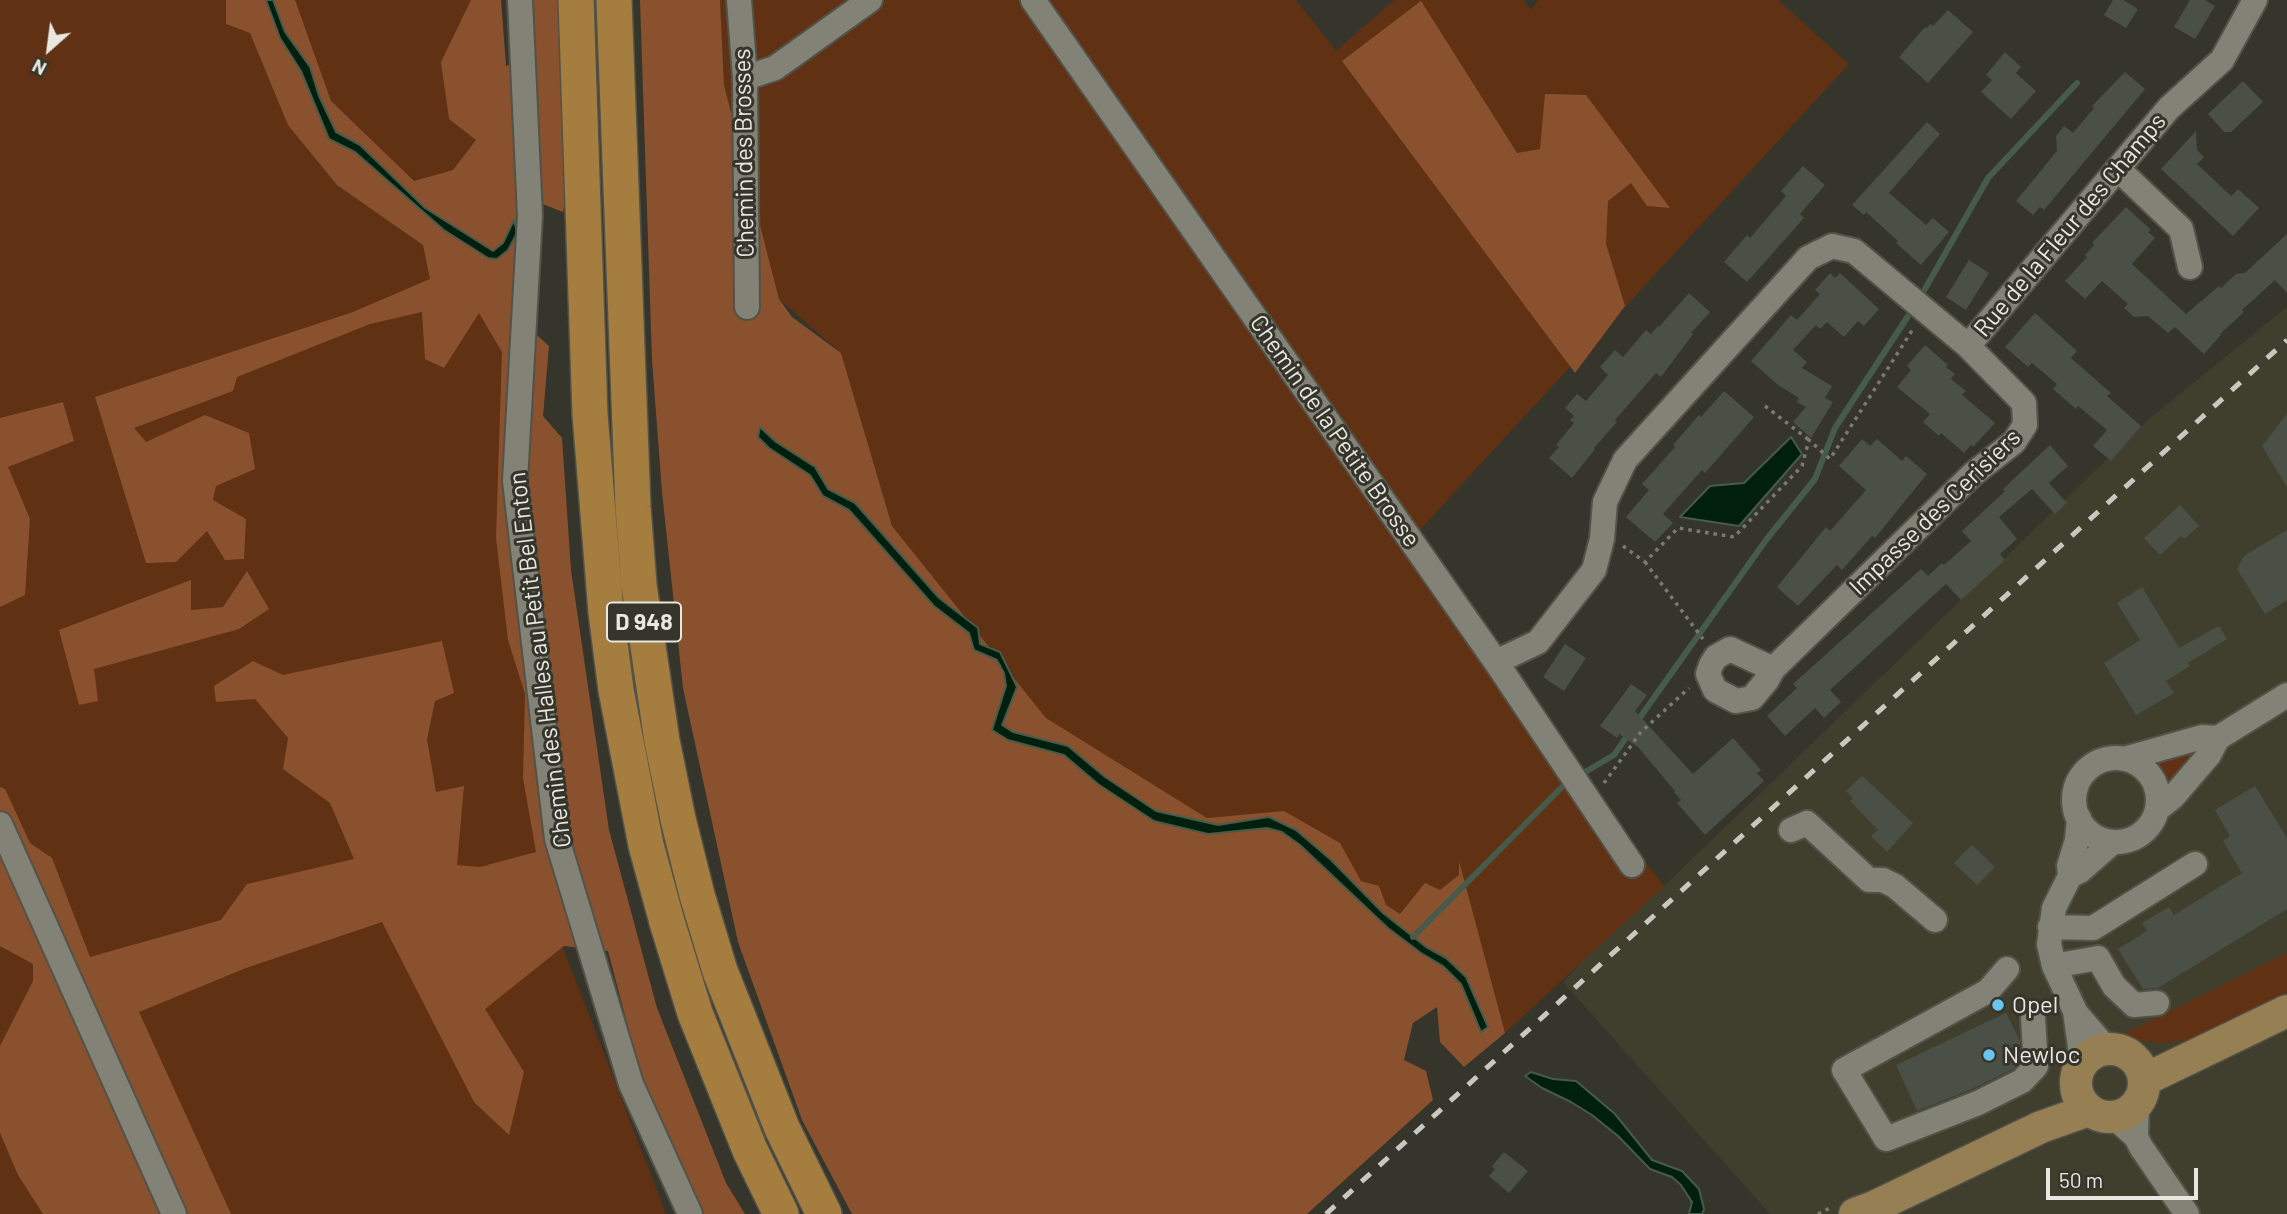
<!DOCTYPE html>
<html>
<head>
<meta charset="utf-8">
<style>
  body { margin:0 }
  #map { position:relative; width:2287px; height:1214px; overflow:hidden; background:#36352b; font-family:Barlow,sans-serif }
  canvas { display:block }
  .north { position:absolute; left:14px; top:14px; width:70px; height:70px; -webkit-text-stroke:5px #36352b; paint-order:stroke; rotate:208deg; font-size:19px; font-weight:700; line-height:28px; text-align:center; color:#e8e7e0 }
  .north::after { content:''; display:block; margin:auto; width:24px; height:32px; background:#e8e7e0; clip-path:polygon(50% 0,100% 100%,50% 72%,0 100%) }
  .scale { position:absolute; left:2046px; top:1168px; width:152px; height:32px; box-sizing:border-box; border:4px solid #e8e7e0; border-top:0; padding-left:9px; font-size:21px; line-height:24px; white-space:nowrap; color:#e8e7e0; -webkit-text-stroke:5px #36352b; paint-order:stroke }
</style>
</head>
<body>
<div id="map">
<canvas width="2287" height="1214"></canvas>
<div class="north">N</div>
<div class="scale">50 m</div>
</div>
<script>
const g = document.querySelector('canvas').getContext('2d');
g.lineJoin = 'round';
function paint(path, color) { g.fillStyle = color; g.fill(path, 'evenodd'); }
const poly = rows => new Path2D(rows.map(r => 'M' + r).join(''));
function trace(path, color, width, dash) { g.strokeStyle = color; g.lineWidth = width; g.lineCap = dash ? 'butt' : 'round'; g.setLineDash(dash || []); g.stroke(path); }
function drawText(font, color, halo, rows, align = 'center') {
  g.font = font + ' Barlow,sans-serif'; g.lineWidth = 6; g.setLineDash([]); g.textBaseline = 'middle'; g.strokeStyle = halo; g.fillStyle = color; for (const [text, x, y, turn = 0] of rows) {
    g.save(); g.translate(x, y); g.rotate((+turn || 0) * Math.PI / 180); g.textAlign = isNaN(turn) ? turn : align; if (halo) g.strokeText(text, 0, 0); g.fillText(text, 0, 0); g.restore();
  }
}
const built = poly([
  [2287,307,2287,1214,1770,1214,1563,982,1647,892,1664,886,2149,419]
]);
const green = poly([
  [0,0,492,0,546,904,666,1214,0,1214],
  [720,0,1296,0,1336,51,1394,0,1523,0,1531,10,1538,0,1778,0,1849,64,1405,546,1664,886,1505,1033,1362,881,1284,812,1207,818,1046,718,892,526,841,353,779,299,724,85],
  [2201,748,2166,789,2148,763],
  [2287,953,2287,1003,2183,1046,2180,1040,2165,1043,2139,1041,2121,1033,2132,1030]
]);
const forest = poly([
  [226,0,295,0,331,101,414,181,453,170,476,140,449,119,441,62,471,0,501,0,506,66,514,63,515,0,559,0,570,178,563,212,527,198,518,318,549,346,543,416,562,438,571,570,609,830,657,1008,726,1183,745,1214,699,1214,643,1084,608,951,564,946,485,1009,524,1072,509,1135,474,1102,382,922,246,968,139,1012,231,1214,43,1214,18,1175,0,1133,0,1046,33,981,33,964,0,946,0,787,5,789,30,843,52,858,90,957,221,920,247,884,354,859,330,803,283,769,288,738,255,699,216,702,214,686,253,661,283,675,442,641,454,693,435,701,427,739,436,792,464,786,457,865,480,867,536,852,523,778,525,694,508,640,496,538,502,352,479,313,444,368,425,359,422,312,370,324,237,377,233,391,134,428,146,442,205,415,249,433,255,469,216,486,213,500,246,519,244,559,225,560,207,531,176,562,146,563,95,397,353,312,430,279,423,245,337,185,288,125,250,33,226,24],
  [640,0,720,0,724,85,779,299,792,317,841,353,892,526,1046,718,1207,818,1284,811,1340,843,1361,881,1379,886,1386,905,1400,914,1425,883,1440,890,1459,875,1459,861,1505,1033,1464,1067,1440,1042,1437,1007,1413,1023,1404,1060,1426,1071,1433,1100,1307,1214,852,1214,802,1120,738,942,683,688,662,492,652,360],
  [1421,1,1517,153,1540,149,1545,94,1586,95,1670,208,1647,206,1631,183,1608,201,1606,244,1625,306,1575,373,1342,61],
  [63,402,74,441,8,467,30,519,25,595,0,607,0,418],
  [247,571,269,609,239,629,94,669,98,701,79,705,59,630,191,580,191,610,223,607]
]);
const water = poly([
  [266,0,273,0,285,32,310,67,319,96,336,132,360,145,425,208,493,251,503,243,514,220,517,233,508,250,497,259,488,258,444,230,355,152,329,139,301,71,280,38,266,0],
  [760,427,776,442,815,467,828,489,855,503,939,598,978,628,980,644,1000,652,1017,687,1002,725,1013,732,1068,746,1105,777,1156,811,1218,825,1269,817,1296,830,1331,860,1383,913,1426,947,1446,958,1466,977,1488,1027,1481,1032,1461,984,1443,966,1421,953,1388,928,1300,845,1282,832,1267,828,1208,834,1154,821,1098,784,1064,755,1008,740,992,730,1006,686,1004,673,997,660,974,650,969,633,934,606,849,510,823,496,810,475,769,448,758,437,760,427],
  [1791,437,1802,454,1739,526,1680,517,1710,486,1744,483,1791,437],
  [1531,1072,1553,1079,1576,1081,1615,1114,1652,1160,1682,1171,1699,1189,1704,1209,1702,1214,1689,1214,1692,1202,1681,1185,1672,1177,1650,1169,1618,1136,1592,1115,1571,1102,1542,1088,1525,1076,1531,1072]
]);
const stream = poly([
  [1925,289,1988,178,2077,83],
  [1636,723,1766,540,1815,479,1835,428,1910,313],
  [1580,775,1614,755,1630,732],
  [1413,937,1567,782]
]);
const building = poly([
  [2113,0,2123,0,2138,9,2126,28,2104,15],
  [2190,0,2205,0,2215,6,2195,39,2174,27],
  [1948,10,1973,32,1928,83,1899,57,1925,27,1927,28,1930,24,1933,26],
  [2005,52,2021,67,2016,73,2036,91,2011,119,1981,92,1992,80,1986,75],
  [2125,72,2145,89,2044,210,2040,207,2033,215,2016,201,2057,151,2056,136,2064,126,2073,133,2094,108,2092,106],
  [2243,81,2263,102,2231,132,2224,132,2208,114],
  [1927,122,1940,134,1889,193,1926,225,1933,218,1949,232,1921,265,1896,243,1898,241,1866,212,1864,215,1852,205],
  [2196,131,2197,150,2204,157,2197,164,2231,196,2238,189,2259,208,2233,236,2161,169],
  [1803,166,1825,185,1800,214,1804,218,1747,282,1724,262,1747,235,1750,238,1786,196,1781,191],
  [2126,207,2151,230,2148,232,2155,238,2132,264,2186,314,2219,286,2221,288,2236,274,2245,273,2287,234,2287,293,2275,280,2242,310,2244,312,2220,334,2221,335,2204,354,2175,327,2168,333,2148,316,2134,317,2124,308,2128,304,2102,281,2085,299,2065,281,2087,257,2085,255,2094,245,2092,243],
  [1969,260,1989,273,1966,310,1946,297],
  [1830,273,1835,278,1840,273,1879,309,1864,326,1858,321,1844,337,1827,322,1820,329,1816,325,1793,350,1807,362,1802,368,1832,386,1825,398,1833,402,1811,438,1793,422,1806,407,1797,402,1799,398,1778,385,1751,361,1791,315,1797,320,1820,294,1815,290],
  [1689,293,1710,312,1691,333,1693,334,1661,377,1656,373,1615,420,1617,422,1594,448,1595,449,1572,478,1549,458,1559,447,1556,445,1574,423,1570,420,1574,416,1565,408,1577,394,1586,401,1608,375,1600,367,1615,350,1623,357,1646,330,1651,334,1658,326,1659,327],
  [2035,313,2077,351,2071,358,2111,393,2107,396,2141,426,2111,461,2093,446,2107,430,2078,406,2076,409,2053,389,2057,384,2032,363,2028,367,2005,347],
  [1925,345,1948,365,1946,367,1955,374,1951,379,1966,391,1962,395,1995,423,1973,447,1971,445,1964,453,1941,433,1939,436,1923,422,1930,414,1897,387,1911,370,1907,366],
  [1724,391,1754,417,1705,473,1702,470,1663,514,1673,523,1655,542,1626,517,1649,490,1642,484,1675,447,1673,445,1699,415,1701,417],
  [2287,414,2287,487,2262,446],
  [1862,439,1870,446,1877,439,1902,461,1906,456,1927,474,1875,538,1872,536,1842,570,1837,565,1798,606,1777,587,1826,527,1830,531,1866,490,1839,466],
  [2050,445,2068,466,2049,483,2067,503,2055,514,2032,489,1999,517,2017,539,2000,554,2005,560,1961,600,1946,584,1830,690,1841,702,1824,718,1815,708,1785,736,1767,716,1797,688,1793,684,1921,569,1928,576,1942,563,1944,565,1971,541,1962,531,2005,491,2003,489],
  [2180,505,2199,526,2184,539,2181,536,2160,555,2144,538],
  [2287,530,2287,600,2265,614,2237,569,2244,556],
  [2142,587,2179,648,2219,626,2227,639,2188,663,2190,666,2166,681,2174,693,2136,715,2104,663,2140,640,2117,603],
  [1565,644,1586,658,1564,691,1543,677],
  [1631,684,1647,695,1635,711,1693,774,1733,738,1761,770,1757,773,1764,781,1705,835,1677,803,1681,800,1674,792,1675,791,1638,747,1619,734,1617,738,1600,726],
  [1862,776,1913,823,1887,852,1871,836,1878,830,1850,801,1853,798,1846,791],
  [2255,786,2287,838,2287,909,2158,988,2143,989,2118,949,2147,931,2142,923,2169,907,2174,915,2242,873,2223,841,2230,836,2215,810],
  [1972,845,1995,867,1977,885,1954,863],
  [2006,1013,2020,1041,2021,1061,2013,1069,1972,1089,1917,1111,1896,1065],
  [1504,1152,1528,1171,1509,1193,1489,1176,1495,1169,1492,1166]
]);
const path = poly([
  [1765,406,1809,440],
  [1623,546,1645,562,1678,528,1734,537,1802,466,1809,440,1830,459,1913,329],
  [1645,562,1703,639],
  [1604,783,1641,732,1689,688],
  [1818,1214,1832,1207]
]);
const minor = poly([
  [520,0,530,216,515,481,557,839,631,1084,690,1214],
  [739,0,745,78,747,307],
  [1033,0,1496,662,1632,865],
  [745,78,775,68,870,0],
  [2118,169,2181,229,2190,267],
  [1968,346,2169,108,2222,60,2255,0],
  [1496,662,1538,642,1594,570,1602,539,1605,502,1625,460,1808,258,1832,246,1854,251,1968,346,2024,403,2025,425,2014,442,1973,474,1773,669,1767,680,1752,698,1736,701,1715,690,1708,674,1711,665,1716,657,1730,649,1773,669],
  '2074 800a42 42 0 1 1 84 0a42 42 0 1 1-84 0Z',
  [2124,759,2202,737,2218,738],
  [2158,809,2173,797,2209,755,2218,738,2287,695],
  [2079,818,2077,840,2069,866,2070,876,2054,908,2049,944,2054,966,2075,1011,2082,1062],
  [0,824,174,1214],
  [1791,830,1807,823,1869,880,1883,880,1895,886,1935,920],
  [2070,876,2080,871,2113,842],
  [2050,927,2093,928,2195,864],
  [2054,966,2098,958,2114,986,2134,1005,2157,1003],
  [2007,969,1988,991,1844,1070,1886,1139,1978,1103,2022,1081,2036,1066,2033,1018],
  [2075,1012,2107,1049],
  [2114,1117,2136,1137,2141,1147,2187,1214],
  [2136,1137,2137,1103]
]);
const major = poly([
  '2076 1083a34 34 0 1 1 68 0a34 34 0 1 1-68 0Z',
  [2144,1080,2287,1011],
  [1855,1214,1874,1207,2041,1127,2089,1110]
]);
const highway = poly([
  [576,0,590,414,606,612,616,690,646,845,667,922,695,1013,750,1150,781,1214],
  [614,0,633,507,639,585,662,741,678,819,697,895,720,971,782,1128,824,1214]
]);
const rail = poly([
  [1326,1214,2287,340]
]);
const markers = [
  [1998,1005,7,"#69c4f0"],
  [1989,1055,7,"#69c4f0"]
];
const shields = [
  [644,622,74]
];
const shieldNames = [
  ["D 948",644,622]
];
const streetNames = [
  ["Chemin des Brosses",744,153,-91],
  ["Rue de la Fleur des Champs",2070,225,-50],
  ["Chemin de la Petite Brosse",1335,431,55],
  ["Impasse des Cerisiers",1935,512,-44],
  ["Chemin des Halles au Petit Bel Enton",540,660,-97]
];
const poiNames = [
  ["Opel",2012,1005],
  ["Newloc",2003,1055]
];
paint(built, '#403f2d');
paint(green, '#603213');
paint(forest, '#8a512e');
paint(water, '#001f0c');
trace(water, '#465b4c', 2);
trace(stream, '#465b4c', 6);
paint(building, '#4a5045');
trace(minor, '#535248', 28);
trace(major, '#535248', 35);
trace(highway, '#535248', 38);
trace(path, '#7b7a71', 3.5, [3.5, 5]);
trace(minor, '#838276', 24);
trace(major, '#977f54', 32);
trace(highway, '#a57d3e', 35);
trace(rail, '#c9c8c0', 5, [12, 12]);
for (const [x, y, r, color] of markers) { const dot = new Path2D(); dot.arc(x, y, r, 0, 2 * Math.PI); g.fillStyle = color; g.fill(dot); trace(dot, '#36352b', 2.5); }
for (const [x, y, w] of shields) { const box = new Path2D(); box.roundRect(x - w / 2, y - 19.5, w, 39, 5); g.fillStyle = '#36352b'; g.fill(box); trace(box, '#e8e7e0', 2); }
drawText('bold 23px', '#e8e7e0', null, shieldNames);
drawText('24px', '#e8e7e0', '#36352b', streetNames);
drawText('24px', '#e8e7e0', '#36352b', poiNames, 'left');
</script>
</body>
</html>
